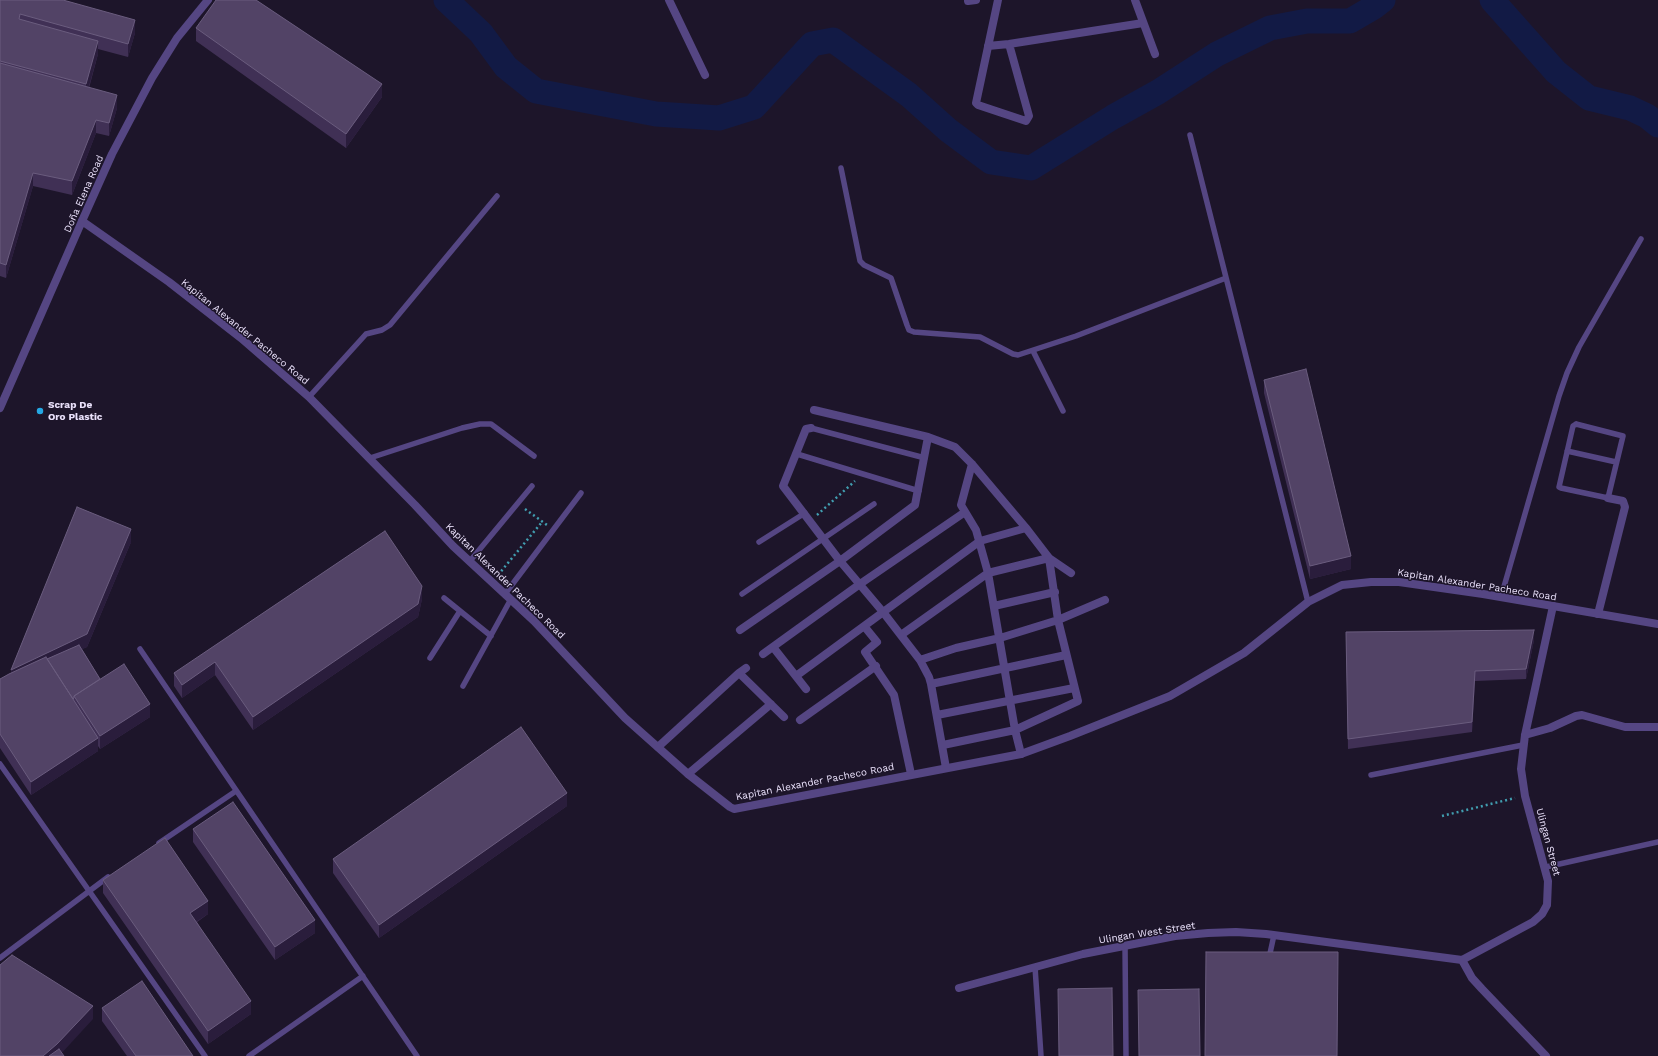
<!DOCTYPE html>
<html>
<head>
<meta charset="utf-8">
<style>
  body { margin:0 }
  canvas { display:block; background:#1d152a }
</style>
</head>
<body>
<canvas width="1658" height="1056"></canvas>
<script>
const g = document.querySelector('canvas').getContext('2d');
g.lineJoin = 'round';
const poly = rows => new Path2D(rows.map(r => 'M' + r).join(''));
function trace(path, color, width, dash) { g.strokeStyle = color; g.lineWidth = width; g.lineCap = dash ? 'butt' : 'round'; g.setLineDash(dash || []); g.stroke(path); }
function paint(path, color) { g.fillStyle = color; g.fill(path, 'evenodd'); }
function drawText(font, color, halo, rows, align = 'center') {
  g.font = font + ' "Work Sans",sans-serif'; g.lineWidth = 3; g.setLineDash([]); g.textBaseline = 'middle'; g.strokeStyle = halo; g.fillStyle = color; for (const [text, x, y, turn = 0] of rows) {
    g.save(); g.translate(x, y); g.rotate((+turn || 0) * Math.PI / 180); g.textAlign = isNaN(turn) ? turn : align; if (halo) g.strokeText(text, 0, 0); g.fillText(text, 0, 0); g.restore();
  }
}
const river = poly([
  [446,0,481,33,506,67,536,91,656,114,719,118,754,107,812,44,833,40,909,95,948,130,991,162,1031,168,1113,117,1158,92,1217,54,1270,28,1307,21,1350,21,1374,7,1383,0],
  [1492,0,1556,72,1589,98,1630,108,1647,116,1658,125]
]);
const path = poly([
  [525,509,547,525],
  [817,515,855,481],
  [498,575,542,522],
  [1442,816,1515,798]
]);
const service = poly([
  [1190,135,1308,602],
  [841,168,860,261,864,265,891,278,907,325,909,330,914,332,980,337,1013,354,1018,355,1076,336,1226,278],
  [1033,351,1063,411],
  [309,397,366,334,382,330,390,325,497,196],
  [1576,424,1623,436,1608,498,1561,488,1559,487,1573,426,1576,424],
  [811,428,925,458],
  [1567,451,1616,462],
  [797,454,919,491],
  [370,458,462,428,480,424,491,424,534,456],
  [759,542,805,513],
  [470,561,532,486],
  [505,594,581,493],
  [742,594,874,504],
  [1501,597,1559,396,1567,373,1579,347,1641,239],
  [444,598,491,636],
  [140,649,417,1056],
  [430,658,460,611],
  [463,686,511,599],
  [0,764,205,1056],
  [1371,775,1523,745],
  [159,843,236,791],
  [1546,867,1658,842],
  [1125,945,1126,1056],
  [0,958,108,877],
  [1269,958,1274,935],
  [1035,967,1041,1056],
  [249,1056,363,976]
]);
const minor = poly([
  [669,0,705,75],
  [998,0,976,103,978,105,1026,121,1029,116,1009,44],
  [1135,0,1155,54],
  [968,1,976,0],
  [988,46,1009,44,1143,23],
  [82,221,112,154,152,78,177,38,208,0],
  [814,410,928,437,955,447,972,464,1026,528,1049,558,1071,573],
  [811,428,806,429,783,486,840,561,883,612,920,660,929,677,931,684,946,768],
  [972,464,961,505,976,530,988,573,1015,730,1021,754],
  [994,606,1055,592],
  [1598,614,1625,507,1623,501,1608,498],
  [864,626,877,642,865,652,894,695,911,774],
  [740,630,840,561,915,505,928,437],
  [901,635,988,573,1049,558],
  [773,647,806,689],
  [763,654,860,584,965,512],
  [920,660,956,648,1000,638,1058,620,1105,600],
  [739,673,746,668],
  [796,676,980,541,1026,528],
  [931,684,1066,655],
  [937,715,1074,688],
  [800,720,876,666],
  [1525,735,1550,728,1576,716,1582,715,1625,727,1658,727],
  [943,745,1015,730,1078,701,1058,620,1049,558],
  [658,747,739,673,784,717],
  [688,774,771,704],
  [1462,960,1533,922,1542,914,1547,905,1548,881,1525,796,1521,769,1525,735,1553,606],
  [1462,960,1472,978,1482,989,1546,1056],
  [959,988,1083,954,1175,936,1208,933,1236,932,1266,934,1462,960]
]);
const tertiary = poly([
  [0,408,82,221,169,282,241,338,309,397,415,505,453,546,534,621,625,718,688,774,730,807,734,809,1021,754,1070,736,1170,696,1244,653,1308,602,1342,585,1371,582,1399,582,1483,594,1658,624]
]);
const wall = poly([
  [0,0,135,33,128,57,98,49,98,54,89,88,117,108,109,136,96,133,72,195,33,186,6,278,0,276],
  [196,28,382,97,346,148,196,41],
  [1264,380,1351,569,1310,579,1264,393],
  [131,542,87,647,82,649,100,679,150,717,100,749,98,746,98,751,31,795,0,748,0,679,11,673],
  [422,599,418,617,253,730,215,675,182,698,174,686,174,673],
  [1346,632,1534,640,1526,679,1475,681,1472,732,1348,749],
  [567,806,379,938,333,873,333,859],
  [193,829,315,933,275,960,193,842],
  [103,880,208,914,197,922,251,1014,208,1044,103,893],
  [102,1008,193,1056,127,1056,102,1021]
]);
const shadedWall = poly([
  [135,20,135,33,128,57,128,44],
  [98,41,98,54,86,97,86,84],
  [382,84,382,97,346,148,346,134],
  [117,95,117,108,109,136,109,123],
  [96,120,96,133,72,195,72,181],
  [33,173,33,186,6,278,6,265],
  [131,529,131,542,87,647,11,683,11,670],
  [1351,556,1351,569,1310,579,1310,566],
  [422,586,422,599,418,617,253,730,253,717],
  [1534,630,1534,640,1526,679,1526,669],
  [215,662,215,675,182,698,182,685],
  [1475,671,1475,681,1472,732,1472,722],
  [150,704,150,717,100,749,100,736],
  [98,738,98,751,31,795,31,782],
  [567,793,567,806,379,938,379,925],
  [208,901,208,914,190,926,190,913],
  [315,920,315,933,275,960,275,947],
  [251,1001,251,1014,208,1044,208,1031],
  [93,1006,93,1019,59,1056,43,1056]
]);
const building = poly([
  [0,0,63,0,135,20,128,44,20,14,19,19,98,41,86,84,0,61,0,0],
  [216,0,256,0,382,84,346,134,196,28,216,0],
  [0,63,117,95,109,123,96,120,72,181,33,173,6,265,0,263,0,63],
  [1306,369,1351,556,1310,566,1264,380,1306,369],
  [77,507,131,529,87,634,11,670,77,507],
  [385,531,422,586,418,604,253,717,215,662,182,685,174,673,385,531],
  [1534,630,1526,669,1475,671,1472,722,1348,739,1346,632,1534,630],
  [79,645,100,679,74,696,74,698,73,699,47,659,79,645],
  [46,657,98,738,31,782,0,734,0,679,9,674,46,657],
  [124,664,150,704,100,736,74,696,124,664],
  [521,727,567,793,379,925,333,859,521,727],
  [233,802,315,920,275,947,193,829,233,802],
  [165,838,208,901,190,913,251,1001,208,1031,103,880,165,838],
  [1206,952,1338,952,1337,1056,1205,1056,1206,952],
  [12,955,93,1006,57,1044,43,1056,0,1056,0,965,12,955],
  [142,981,193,1056,136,1056,102,1008,142,981],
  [1112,988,1113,1056,1059,1056,1058,989,1112,988],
  [1199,989,1200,1056,1139,1056,1138,990,1199,989],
  [59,1049,64,1056,49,1056,59,1049]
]);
const markers = [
  [40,411,4,"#25a8e4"]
];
const streetNames = [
  ["Doña Elena Road",84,194,-66],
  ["Kapitan Alexander Pacheco Road",245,332,39],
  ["Kapitan Alexander Pacheco Road",505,581,44],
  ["Kapitan Alexander Pacheco Road",1477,585,9],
  ["Kapitan Alexander Pacheco Road",815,782,-11],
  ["Ulingan Street",1548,842,75],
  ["Ulingan West Street",1147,933,-9]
];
const poiNames = [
  ["Scrap De",48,405],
  ["Oro Plastic",48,417]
];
trace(river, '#121a45', 25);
trace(path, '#419eb0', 2.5, [2, 3]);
trace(service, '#554683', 5.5);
trace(minor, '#554683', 8);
trace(tertiary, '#554683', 8);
paint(wall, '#403055');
paint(shadedWall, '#2a1d3c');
paint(building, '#524366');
trace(building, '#6a5c7e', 1);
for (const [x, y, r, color] of markers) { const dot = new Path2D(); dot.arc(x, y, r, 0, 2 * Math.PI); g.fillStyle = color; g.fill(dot); trace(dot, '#1d152a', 1.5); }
drawText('10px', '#eae1fb', '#1d152a', streetNames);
drawText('bold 10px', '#eae1fb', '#1d152a', poiNames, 'left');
</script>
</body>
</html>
